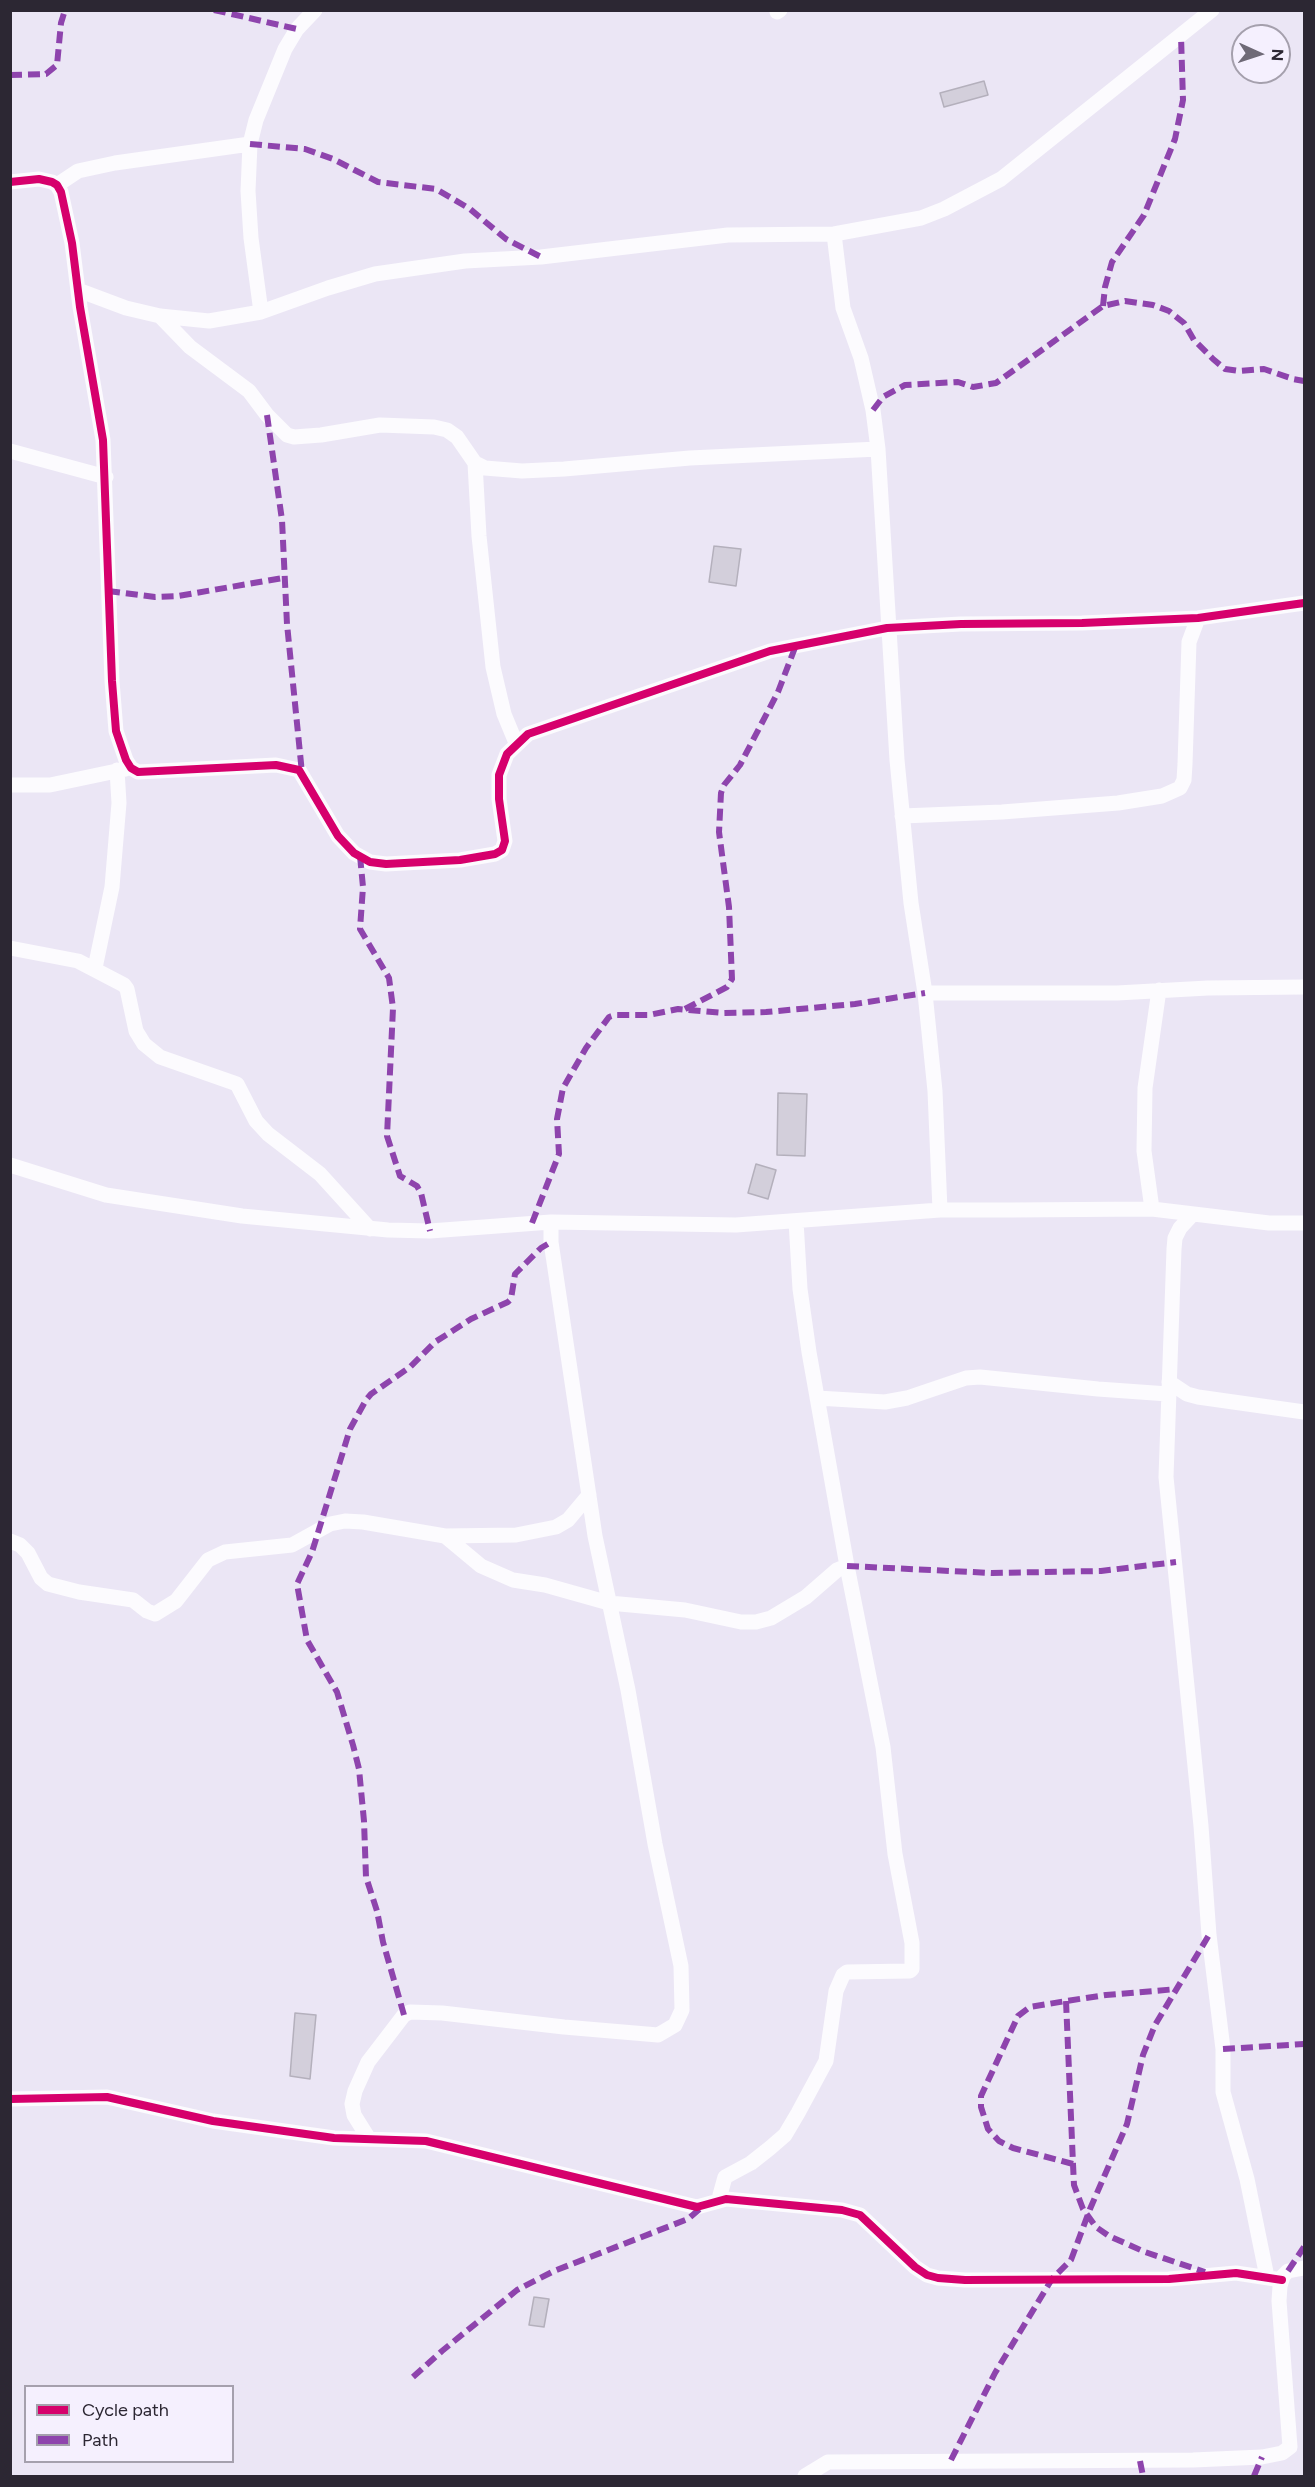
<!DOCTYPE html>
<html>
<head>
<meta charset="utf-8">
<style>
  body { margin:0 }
  #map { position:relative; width:1315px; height:2487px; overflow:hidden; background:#ebe6f5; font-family:Figtree,sans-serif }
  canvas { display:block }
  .frame { position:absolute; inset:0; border:12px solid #2c2733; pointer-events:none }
  .legend { position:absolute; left:24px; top:2385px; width:210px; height:78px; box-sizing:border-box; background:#f5f0fe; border:2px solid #a5a0ad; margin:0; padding:8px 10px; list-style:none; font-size:18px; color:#2c2733 }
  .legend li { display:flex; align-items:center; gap:12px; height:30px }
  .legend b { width:30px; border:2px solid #a5a0ad }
  .north { position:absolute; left:1231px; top:24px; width:60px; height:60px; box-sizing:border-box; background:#f5f0fe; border:2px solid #a5a0ad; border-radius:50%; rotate:93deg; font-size:16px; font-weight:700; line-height:24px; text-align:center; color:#2c2733 }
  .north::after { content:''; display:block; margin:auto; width:21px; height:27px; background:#6f6a77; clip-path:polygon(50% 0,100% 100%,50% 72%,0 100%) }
</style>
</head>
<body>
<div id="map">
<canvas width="1315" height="2487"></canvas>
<div class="frame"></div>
<ul class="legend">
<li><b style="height:8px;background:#d6006c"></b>Cycle path</li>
<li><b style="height:8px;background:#8e44ad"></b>Path</li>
</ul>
<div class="north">N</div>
</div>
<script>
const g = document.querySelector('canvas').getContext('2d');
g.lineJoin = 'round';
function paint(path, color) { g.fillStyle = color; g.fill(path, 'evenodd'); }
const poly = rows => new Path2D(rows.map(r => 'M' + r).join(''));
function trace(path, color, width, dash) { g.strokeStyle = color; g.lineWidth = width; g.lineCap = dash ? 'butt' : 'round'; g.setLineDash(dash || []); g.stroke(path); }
const building = poly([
  [984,81,988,95,944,107,940,93,984,81],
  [714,546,741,549,736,586,709,582,714,546],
  [778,1093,807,1094,805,1156,777,1155,778,1093],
  [756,1164,776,1170,768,1199,748,1193,756,1164],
  [295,2013,316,2015,310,2079,290,2076,295,2013],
  [534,2297,549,2299,544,2327,529,2325,534,2297]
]);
const minor = poly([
  [777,12,780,10],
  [10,182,39,179,52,182,57,185,61,192,72,243,80,307,103,440,112,681,116,731,126,760,131,768,138,772,276,765,299,770,338,836,354,853,370,862,386,864,460,860,495,854,502,850,505,841,499,799,499,775,507,754,528,734,770,651,887,628,961,624,1082,623,1198,618,1304,603],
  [57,185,78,171,115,163,250,144],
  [834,234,843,308,861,358,873,410,878,449,897,760,911,903,925,993,935,1091,940,1210],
  [78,290,126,308,160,316,209,321,261,312,328,288,375,274,465,261,541,257,728,235,834,234,921,218,944,209,1001,179,1212,10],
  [261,312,251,238,248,191,250,144,256,120,285,49,297,29,315,10],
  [160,316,190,347,249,391,267,415,287,435,294,437,321,435,380,425,434,427,447,430,457,437,475,463,485,468,522,471,564,469,690,458,878,449],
  [10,451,106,477],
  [475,463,479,536,493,667,504,714,516,743],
  [10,785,50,785,126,769],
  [902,816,1002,812,1118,803,1162,796,1180,788,1184,780,1185,764,1189,642,1198,618],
  [10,948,78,961,124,985,127,989,136,1031,144,1044,160,1057,237,1084,256,1121,268,1134,320,1174,370,1229],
  [95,968,112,887,119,803,117,770],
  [925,993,1117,993,1208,988,1304,987],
  [10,1165,106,1195,242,1216,388,1230,430,1231,551,1222,736,1225,940,1210,1010,1210,1152,1209,1269,1223,1304,1223],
  [1152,1209,1144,1151,1145,1088,1159,990],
  [1192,1215,1180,1228,1175,1238,1174,1249,1166,1477,1201,1826,1209,1935,1223,2049,1223,2092,1247,2179,1267,2277],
  [1169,1382,1187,1394,1198,1397,1304,1412],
  [817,1398,885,1402,907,1398,966,1378,980,1377,1098,1389,1168,1394],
  [445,1536,481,1566,513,1580,545,1585,609,1603,685,1610,741,1622,756,1622,771,1618,806,1597,837,1570,847,1566],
  [10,1541,20,1545,28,1553,41,1578,48,1584,79,1592,133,1600,147,1611,155,1614,176,1601,208,1560,225,1552,292,1545,330,1524,345,1521,363,1522,445,1536,516,1535,556,1527,568,1520,589,1495],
  [10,2099,107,2097,213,2121,334,2138,426,2141,697,2207,726,2199,842,2210,860,2215,915,2267,927,2275,938,2278,965,2280,1169,2279,1236,2273,1282,2280],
  [369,2139,354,2115,352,2104,355,2091,368,2062,404,2015,410,2012,442,2013,564,2027,658,2035,675,2025,682,2010,681,1966,655,1844,628,1690,595,1536,551,1242,551,1222],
  [721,2200,720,2195,725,2177,751,2163,770,2148,785,2135,798,2113,826,2061,836,1991,843,1975,847,1972,910,1971,912,1969,912,1943,895,1854,883,1747,847,1566,809,1352,800,1289,796,1221],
  [805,2476,828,2462,1193,2460,1262,2457,1282,2453,1290,2447,1279,2301,1280,2286,1283,2276,1288,2271,1304,2268]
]);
const quiet = poly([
  [214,10,297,29],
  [10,75,46,74,57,65,61,23,65,10],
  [250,144,305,149,333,159,378,182,436,189,470,209,506,239,541,257],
  [1103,306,1105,287,1112,262,1144,215,1175,139,1183,100,1181,36],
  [873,410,883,397,905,385,958,382,973,387,996,383,1103,306,1125,301,1153,305,1169,311,1184,323,1194,340,1213,359,1225,369,1239,371,1264,369,1293,379,1304,381],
  [267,415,282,520,287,624,302,773],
  [108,591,155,597,178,596,283,578],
  [360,856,363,887,360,929,389,978,393,1008,387,1136,400,1176,417,1186,421,1193,430,1231],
  [685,1009,727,987,732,979,729,907,719,832,721,793,724,785,740,765,778,692,796,645],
  [532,1223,559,1154,557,1119,563,1088,586,1048,609,1017,615,1015,649,1015,678,1009,723,1013,766,1012,855,1004,925,993],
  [847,1566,992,1573,1101,1571,1176,1562],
  [1066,2001,1073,2164,1074,2185,1083,2209,1096,2227,1109,2236,1145,2252,1205,2272],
  [404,2015,383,1942,377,1911,366,1877,364,1821,359,1769,353,1745,337,1692,307,1640,297,1584,312,1552,350,1429,366,1400,371,1394,410,1367,435,1342,471,1319,508,1302,511,1299,515,1274,541,1248,551,1242],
  [1223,2049,1304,2044],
  [1073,2164,1013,2148,999,2141,988,2129,981,2107,981,2096,1018,2016,1030,2007,1066,2001,1106,1995,1177,1989],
  [1288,2271,1304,2247],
  [413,2377,442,2351,517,2290,554,2271,688,2219,702,2207],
  [951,2460,995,2373,1052,2279,1071,2260,1090,2209,1127,2124,1143,2055,1155,2025,1209,1935],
  [1140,2461,1143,2476],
  [1254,2476,1262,2457]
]);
const cycleway = poly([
  [10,182,39,179,52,182,57,185,61,192,72,243,80,307,103,440,112,681,116,731,126,760,131,768,138,772,276,765,299,770,338,836,354,853,370,862,386,864,460,860,495,854,502,850,505,841,499,799,499,775,507,754,528,734,770,651,887,628,961,624,1082,623,1198,618,1304,603],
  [10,2099,107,2097,213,2121,334,2138,426,2141,697,2207,726,2199,842,2210,860,2215,915,2267,927,2275,938,2278,965,2280,1169,2279,1236,2273,1282,2280]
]);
paint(building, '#d3cfdb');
trace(building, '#b4b0bc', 1.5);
trace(minor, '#fcfbfe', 15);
trace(quiet, '#8e44ad', 6, [12, 6]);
trace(cycleway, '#d6006c', 8);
</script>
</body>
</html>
